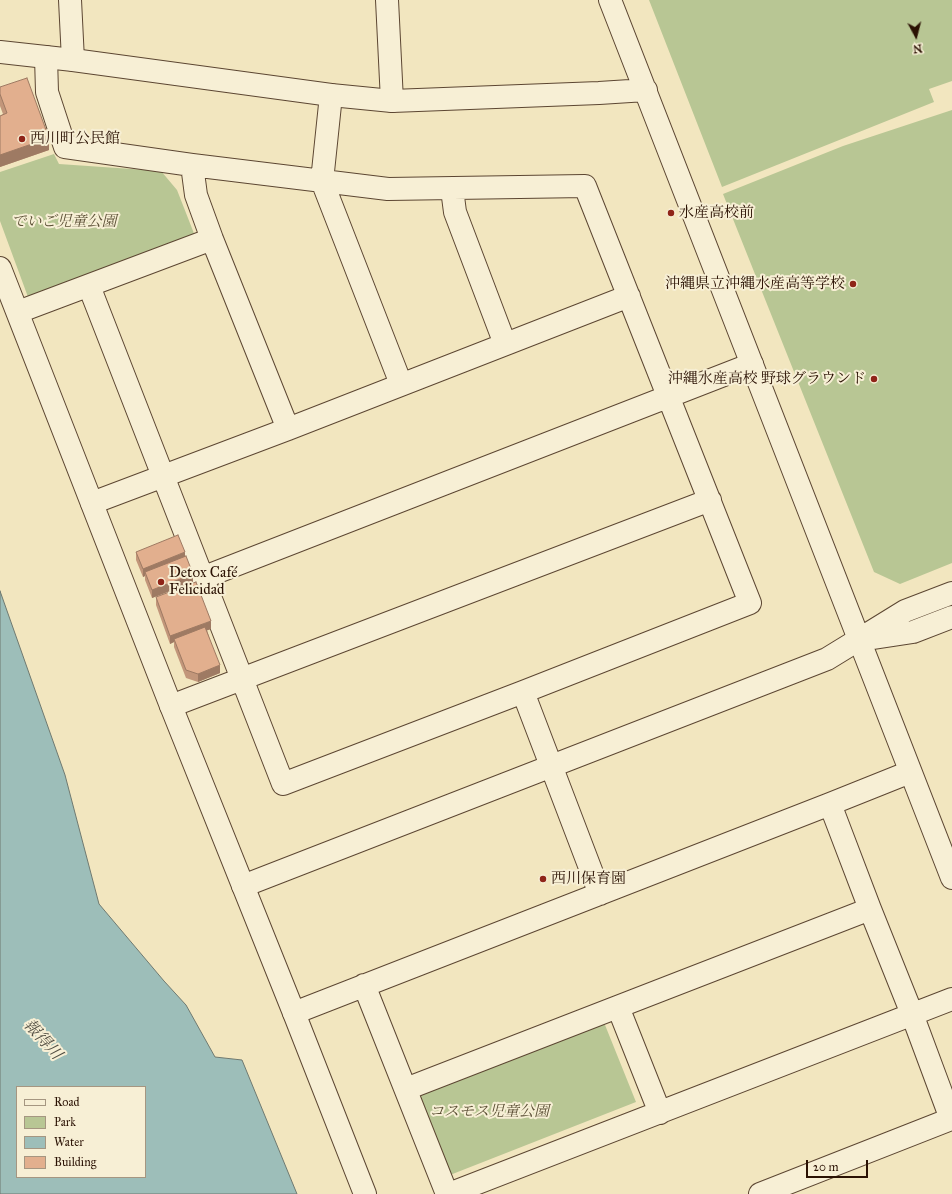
<!DOCTYPE html>
<html>
<head>
<meta charset="utf-8">
<style>
  body { margin:0 }
  #map { position:relative; width:952px; height:1194px; overflow:hidden; background:#f2e6bf; font-family:"IM FELL Great Primer",serif }
  canvas { display:block }
  .legend { position:absolute; left:16px; top:1086px; width:130px; height:92px; box-sizing:border-box; background:#f7efd5; border:1px solid #a59681; margin:0; padding:5px 7px; list-style:none; font-size:12px; color:#2a1103 }
  .legend li { display:flex; align-items:center; gap:8px; height:20px }
  .legend b { width:20px; border:1px solid #a59681 }
  .north { position:absolute; left:896px; top:16px; width:40px; height:40px; -webkit-text-stroke:3px #f7efd5; paint-order:stroke; rotate:173deg; font-size:11px; font-weight:700; line-height:16px; text-align:center; color:#2a1103 }
  .north::after { content:''; display:block; margin:auto; width:14px; height:18px; background:#2a1103; clip-path:polygon(50% 0,100% 100%,50% 72%,0 100%) }
  .scale { position:absolute; left:806px; top:1160px; width:62px; height:18px; box-sizing:border-box; border:2px solid #2a1103; border-top:0; padding-left:5px; font-size:12px; line-height:14px; white-space:nowrap; color:#2a1103; -webkit-text-stroke:3px #f7efd5; paint-order:stroke }
</style>
</head>
<body>
<div id="map">
<canvas width="952" height="1194"></canvas>
<ul class="legend">
<li><b style="height:5px;background:#f7efd5"></b>Road</li>
<li><b style="height:11px;background:#b8c694"></b>Park</li>
<li><b style="height:11px;background:#9dbeb9"></b>Water</li>
<li><b style="height:11px;background:#e2af8e"></b>Building</li>
</ul>
<div class="north">N</div>
<div class="scale">20 m</div>
</div>
<script>
const g = document.querySelector('canvas').getContext('2d');
g.lineJoin = 'round';
function paint(path, color) { g.fillStyle = color; g.fill(path, 'evenodd'); }
const poly = rows => new Path2D(rows.map(r => 'M' + r).join(''));
function trace(path, color, width, dash) { g.strokeStyle = color; g.lineWidth = width; g.lineCap = dash ? 'butt' : 'round'; g.setLineDash(dash || []); g.stroke(path); }
function drawText(font, color, halo, rows, align = 'center') {
  g.font = font + ' "IM FELL Great Primer","Noto Serif JP",serif'; g.lineWidth = 4; g.setLineDash([]); g.textBaseline = 'middle'; g.strokeStyle = halo; g.fillStyle = color; for (const [text, x, y, turn = 0] of rows) {
    g.save(); g.translate(x, y); g.rotate((+turn || 0) * Math.PI / 180); g.textAlign = isNaN(turn) ? turn : align; if (halo) g.strokeText(text, 0, 0); g.fillText(text, 0, 0); g.restore();
  }
}
const green = poly([
  [649,0,952,0,952,81,929,89,934,102,722,187],
  [952,110,952,563,900,584,874,572,723,194,843,146],
  [54,154,59,164,161,171,177,190,195,236,28,297,0,221,0,172],
  [603,1020,636,1102,450,1175,416,1093]
]);
const water = poly([
  [0,591,65,775,99,904,164,981,186,1005,215,1057,242,1060,297,1194,0,1194,0,591],
  [17,1087,145,1087,145,1177,17,1177,17,1087]
]);
const minor = poly([
  [70,0,73,60],
  [387,0,392,101],
  [46,57,47,92,65,147,192,165,388,189,585,186,750,603,523,692,283,784,89,286],
  [331,95,322,181,401,384],
  [192,165,196,195,212,239,288,429],
  [452,189,455,212,505,344],
  [18,312,212,239],
  [92,503,288,429,629,296],
  [202,578,752,364],
  [523,692,600,894],
  [171,706,710,500],
  [243,886,827,659,858,640],
  [364,985,447,1194],
  [618,1007,660,1113],
  [294,1013,830,804,910,772],
  [406,1089,870,909],
  [449,1194,952,999],
  [760,1194,951,1119,912,1014,870,909,830,804]
]);
const tertiary = poly([
  [610,0,952,878],
  [0,52,73,60,331,95,392,101,599,93,646,90],
  [0,268,171,706,294,1013,365,1194],
  [867,639,913,632,952,617],
  [858,640,905,611,952,593]
]);
const wall = poly([
  [0,87,49,150,0,167,0,116,3,114,0,106],
  [136,552,185,556,193,582,152,598,145,580,145,576,143,577,136,560],
  [156,597,211,629,207,630,220,673,198,682,186,678,174,647,174,642,170,644,156,605]
]);
const shadedWall = poly([
  [49,138,49,150,0,167,0,155],
  [185,552,185,560,145,572,145,576,143,577,143,569],
  [193,574,193,582,152,598,152,590],
  [211,621,211,629,175,642,174,639,174,642,170,644,170,636],
  [220,665,220,673,198,682,198,674]
]);
const building = poly([
  [27,78,49,138,0,155,0,116,7,113,0,94,0,87,27,78],
  [178,535,185,552,143,569,136,552,178,535],
  [186,556,193,574,152,590,145,572,186,556],
  [196,582,211,621,170,636,156,597,196,582],
  [205,627,220,665,198,674,186,670,174,639,205,627]
]);
const markers = [
  [22,139,4,"#8f2418"],
  [671,213,4,"#8f2418"],
  [853,284,4,"#8f2418"],
  [874,379,4,"#8f2418"],
  [161,582,4,"#8f2418"],
  [543,879,4,"#8f2418"]
];
const poiNames = [
  ["西川町公民館",30,139],
  ["水産高校前",679,213],
  ["沖縄県立沖縄水産高等学校",845,284,"right"],
  ["沖縄水産高校 野球グラウンド",866,379,"right"],
  ["Detox Café",169,573],
  ["Felicidad",169,590],
  ["西川保育園",551,879]
];
const parkNames = [
  ["でいご児童公園",64,222],
  ["コスモス児童公園",489,1112]
];
const waterNames = [
  ["報得川",42,1040,48]
];
paint(green, '#b8c694');
paint(water, '#9dbeb9');
trace(water, '#6f7970', 1);
trace(minor, '#5c4632', 24);
trace(tertiary, '#5c4632', 24);
trace(minor, '#f7efd5', 22);
trace(tertiary, '#f7efd5', 22);
paint(wall, '#c2967a');
paint(shadedWall, '#9e7a63');
paint(building, '#e2af8e');
trace(building, '#9e7a63', 1);
for (const [x, y, r, color] of markers) { const dot = new Path2D(); dot.arc(x, y, r, 0, 2 * Math.PI); g.fillStyle = color; g.fill(dot); trace(dot, '#f7efd5', 1.5); }
drawText('15px', '#2a1103', '#f7efd5', poiNames, 'left');
drawText('italic 15px', '#5c5036', '#f7efd5', parkNames);
drawText('italic 16px', '#524e43', '#f7efd5', waterNames);
</script>
</body>
</html>
